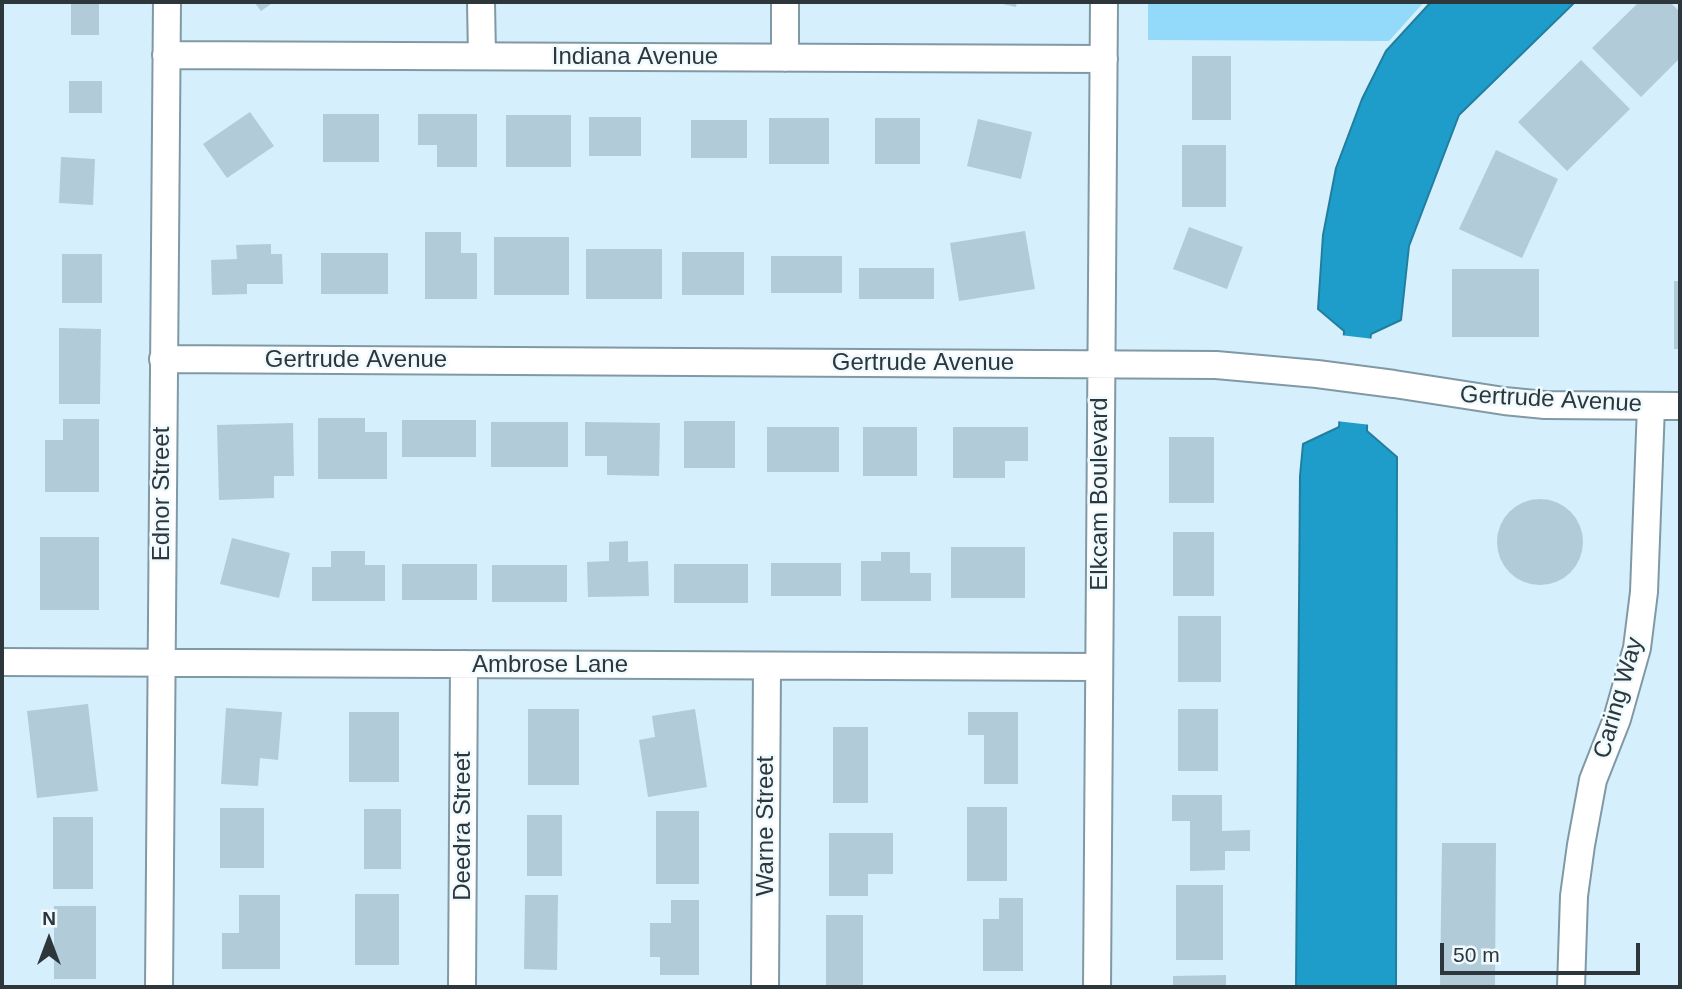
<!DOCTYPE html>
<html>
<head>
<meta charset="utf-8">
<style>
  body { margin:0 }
  #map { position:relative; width:1682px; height:989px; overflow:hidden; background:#d5effc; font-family:Helvetica,sans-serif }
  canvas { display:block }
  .frame { position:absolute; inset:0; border:4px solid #2c363b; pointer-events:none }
  .north { position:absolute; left:14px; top:905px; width:70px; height:70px; -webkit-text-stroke:5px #effaff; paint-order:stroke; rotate:0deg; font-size:19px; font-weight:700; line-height:28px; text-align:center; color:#2c363b }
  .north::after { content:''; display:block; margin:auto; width:24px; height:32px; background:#2c363b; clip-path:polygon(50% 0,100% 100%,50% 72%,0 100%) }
  .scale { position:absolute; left:1440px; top:943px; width:200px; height:32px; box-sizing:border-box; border:4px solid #2c363b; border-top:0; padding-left:9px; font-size:21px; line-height:24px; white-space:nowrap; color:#2c363b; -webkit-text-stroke:5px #effaff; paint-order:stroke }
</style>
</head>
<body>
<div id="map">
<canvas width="1682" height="989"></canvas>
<div class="frame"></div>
<div class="north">N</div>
<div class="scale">50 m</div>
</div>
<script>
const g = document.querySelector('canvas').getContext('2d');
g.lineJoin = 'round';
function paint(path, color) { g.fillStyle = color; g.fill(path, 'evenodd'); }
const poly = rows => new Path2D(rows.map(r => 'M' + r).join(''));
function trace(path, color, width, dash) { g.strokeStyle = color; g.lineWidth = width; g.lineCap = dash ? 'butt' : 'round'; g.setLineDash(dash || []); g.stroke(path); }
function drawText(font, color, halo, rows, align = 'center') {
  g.font = font + ' Helvetica,sans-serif'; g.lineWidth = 5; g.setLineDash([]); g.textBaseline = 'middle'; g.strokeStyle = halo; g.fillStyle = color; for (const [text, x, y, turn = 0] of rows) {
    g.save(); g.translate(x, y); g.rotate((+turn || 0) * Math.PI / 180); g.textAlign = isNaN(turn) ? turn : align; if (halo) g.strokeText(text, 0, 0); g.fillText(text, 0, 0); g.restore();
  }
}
const green = poly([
  [1148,2,1424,2,1389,41,1148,40]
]);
const water = poly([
  [1431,2,1575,2,1459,115,1409,246,1401,320,1371,334,1368,356,1367,431,1397,457,1396,987,1296,987,1300,476,1303,444,1339,427,1344,331,1318,309,1323,235,1336,168,1362,99,1386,51,1431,2]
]);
const pier = poly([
  [1340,335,1374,339,1371,356,1371,425,1336,421]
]);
const building = poly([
  [71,2,99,2,99,35,71,35],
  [254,2,274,2,261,11],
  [998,2,1017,2,1016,7,998,3],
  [1639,2,1670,2,1680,12,1680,58,1641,97,1592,48],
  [1192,56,1231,56,1231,120,1192,120],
  [1581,60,1630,109,1567,171,1518,122],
  [69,81,102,81,102,113,69,113],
  [250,112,274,146,227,178,203,144],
  [323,114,379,114,379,162,323,162],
  [418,114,477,114,477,167,437,167,437,145,418,145],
  [506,115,571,115,571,167,506,167],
  [589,117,641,117,641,156,589,156],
  [769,118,829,118,829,164,769,164],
  [875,118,920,118,920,164,875,164],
  [978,119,1032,132,1021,179,967,166],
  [691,120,747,120,747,158,691,158],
  [1182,145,1226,145,1226,207,1182,207],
  [1496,150,1558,179,1522,258,1459,229],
  [61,157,95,159,93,205,59,203],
  [1189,227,1243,247,1227,289,1173,269],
  [1025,231,1035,289,959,301,950,243],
  [425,232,461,232,461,253,477,253,477,299,425,299],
  [494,237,569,237,569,295,494,295],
  [271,244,271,254,282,254,283,284,247,284,247,294,212,295,211,260,237,259,236,245],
  [586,249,662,249,662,299,586,299],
  [682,252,744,252,744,295,682,295],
  [321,253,388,253,388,294,321,294],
  [62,254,102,254,102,303,62,303],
  [771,256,842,256,842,293,771,293],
  [859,268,934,268,934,299,859,299],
  [1452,269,1539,269,1539,337,1452,337],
  [1674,281,1680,281,1680,349,1674,349],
  [59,328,101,329,100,404,59,404],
  [318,418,365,418,365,432,387,432,387,479,318,479],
  [63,419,99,419,99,492,45,492,45,440,63,440],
  [402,420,476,420,476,457,402,457],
  [684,421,735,421,735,468,684,468],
  [491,422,568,422,568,467,491,467],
  [585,422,660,423,659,476,607,475,607,456,585,456],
  [293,423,294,476,274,476,274,498,219,500,217,425],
  [767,427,839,427,839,472,767,472],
  [863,427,917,427,917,476,863,476],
  [953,427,1028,427,1028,461,1005,461,1005,478,953,478],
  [1169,437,1214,437,1214,503,1169,503],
  '1497 542a43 43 0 1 1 86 0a43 43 0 1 1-86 0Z',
  [1173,532,1214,532,1214,596,1173,596],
  [40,537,99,537,99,610,40,610],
  [232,538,290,553,279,598,220,584],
  [628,541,628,562,648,561,649,596,588,597,587,562,609,561,609,542],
  [951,547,1025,547,1025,598,951,598],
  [331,551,365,551,365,565,385,565,385,601,312,601,312,567,331,567],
  [881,552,910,552,910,573,931,573,931,601,861,601,861,561,881,561],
  [771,563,841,563,841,596,771,596],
  [402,564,477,564,477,600,402,600],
  [674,564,748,564,748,603,674,603],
  [492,565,567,565,567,602,492,602],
  [1178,616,1221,616,1221,682,1178,682],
  [88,704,98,791,37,798,27,711],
  [226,708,282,712,278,760,260,758,258,786,221,784],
  [528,709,579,709,579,785,528,785],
  [695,709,707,787,648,797,639,740,655,737,652,716],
  [1178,709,1218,709,1218,771,1178,771],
  [349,712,399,712,399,782,349,782],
  [968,712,1018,712,1018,784,984,784,984,735,968,735],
  [833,727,868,727,868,803,833,803],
  [1172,795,1222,795,1222,831,1250,830,1250,851,1225,851,1225,870,1190,871,1190,821,1172,821],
  [967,807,1007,807,1007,881,967,881],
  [220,808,264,808,264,868,220,868],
  [364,809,401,809,401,869,364,869],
  [656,811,699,811,699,884,656,884],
  [527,815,562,815,562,876,527,876],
  [53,817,93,817,93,889,53,889],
  [829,833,893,833,893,874,868,874,868,896,829,896],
  [1442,843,1496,843,1495,987,1440,986],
  [1176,885,1223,885,1223,960,1176,960],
  [355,894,399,894,399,965,355,965],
  [239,895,280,895,280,969,222,969,222,933,239,933],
  [525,895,558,895,557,970,524,969],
  [999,898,1023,898,1023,971,983,971,983,919,999,919],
  [671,900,699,900,699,975,660,975,660,957,650,957,650,923,671,923],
  [54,906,96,906,96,979,54,979],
  [826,915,863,915,863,987,826,987],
  [1226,975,1226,987,1173,987,1173,976],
  [362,985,397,985,397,987,362,987]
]);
const street = poly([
  [481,2,482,56],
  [785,2,785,58],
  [166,55,1104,59],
  [163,359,1216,365,1317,374,1394,384,1504,401,1545,405,1680,406],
  [2,662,1099,667],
  [159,987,167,2],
  [462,987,464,664],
  [765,987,767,666],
  [1097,987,1104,2],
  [1571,987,1574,896,1581,845,1593,780,1617,719,1637,648,1644,592,1651,406]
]);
const streetNames = [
  ["Indiana Avenue",635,57],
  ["Gertrude Avenue",356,360],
  ["Gertrude Avenue",923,363],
  ["Gertrude Avenue",1551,400,3],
  ["Ednor Street",162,494,-90],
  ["Elkcam Boulevard",1100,494,-90],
  ["Ambrose Lane",550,665],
  ["Caring Way",1619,698,-74],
  ["Deedra Street",463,826,-90],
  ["Warne Street",766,826,-90]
];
paint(green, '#93d9fa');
paint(water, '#1e9dca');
trace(water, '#227e9f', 2);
paint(pier, '#d5effc');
paint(building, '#b1cbd8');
trace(street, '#8099a5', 30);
trace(street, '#fff', 26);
drawText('24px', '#2c363b', '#effaff', streetNames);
</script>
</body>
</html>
